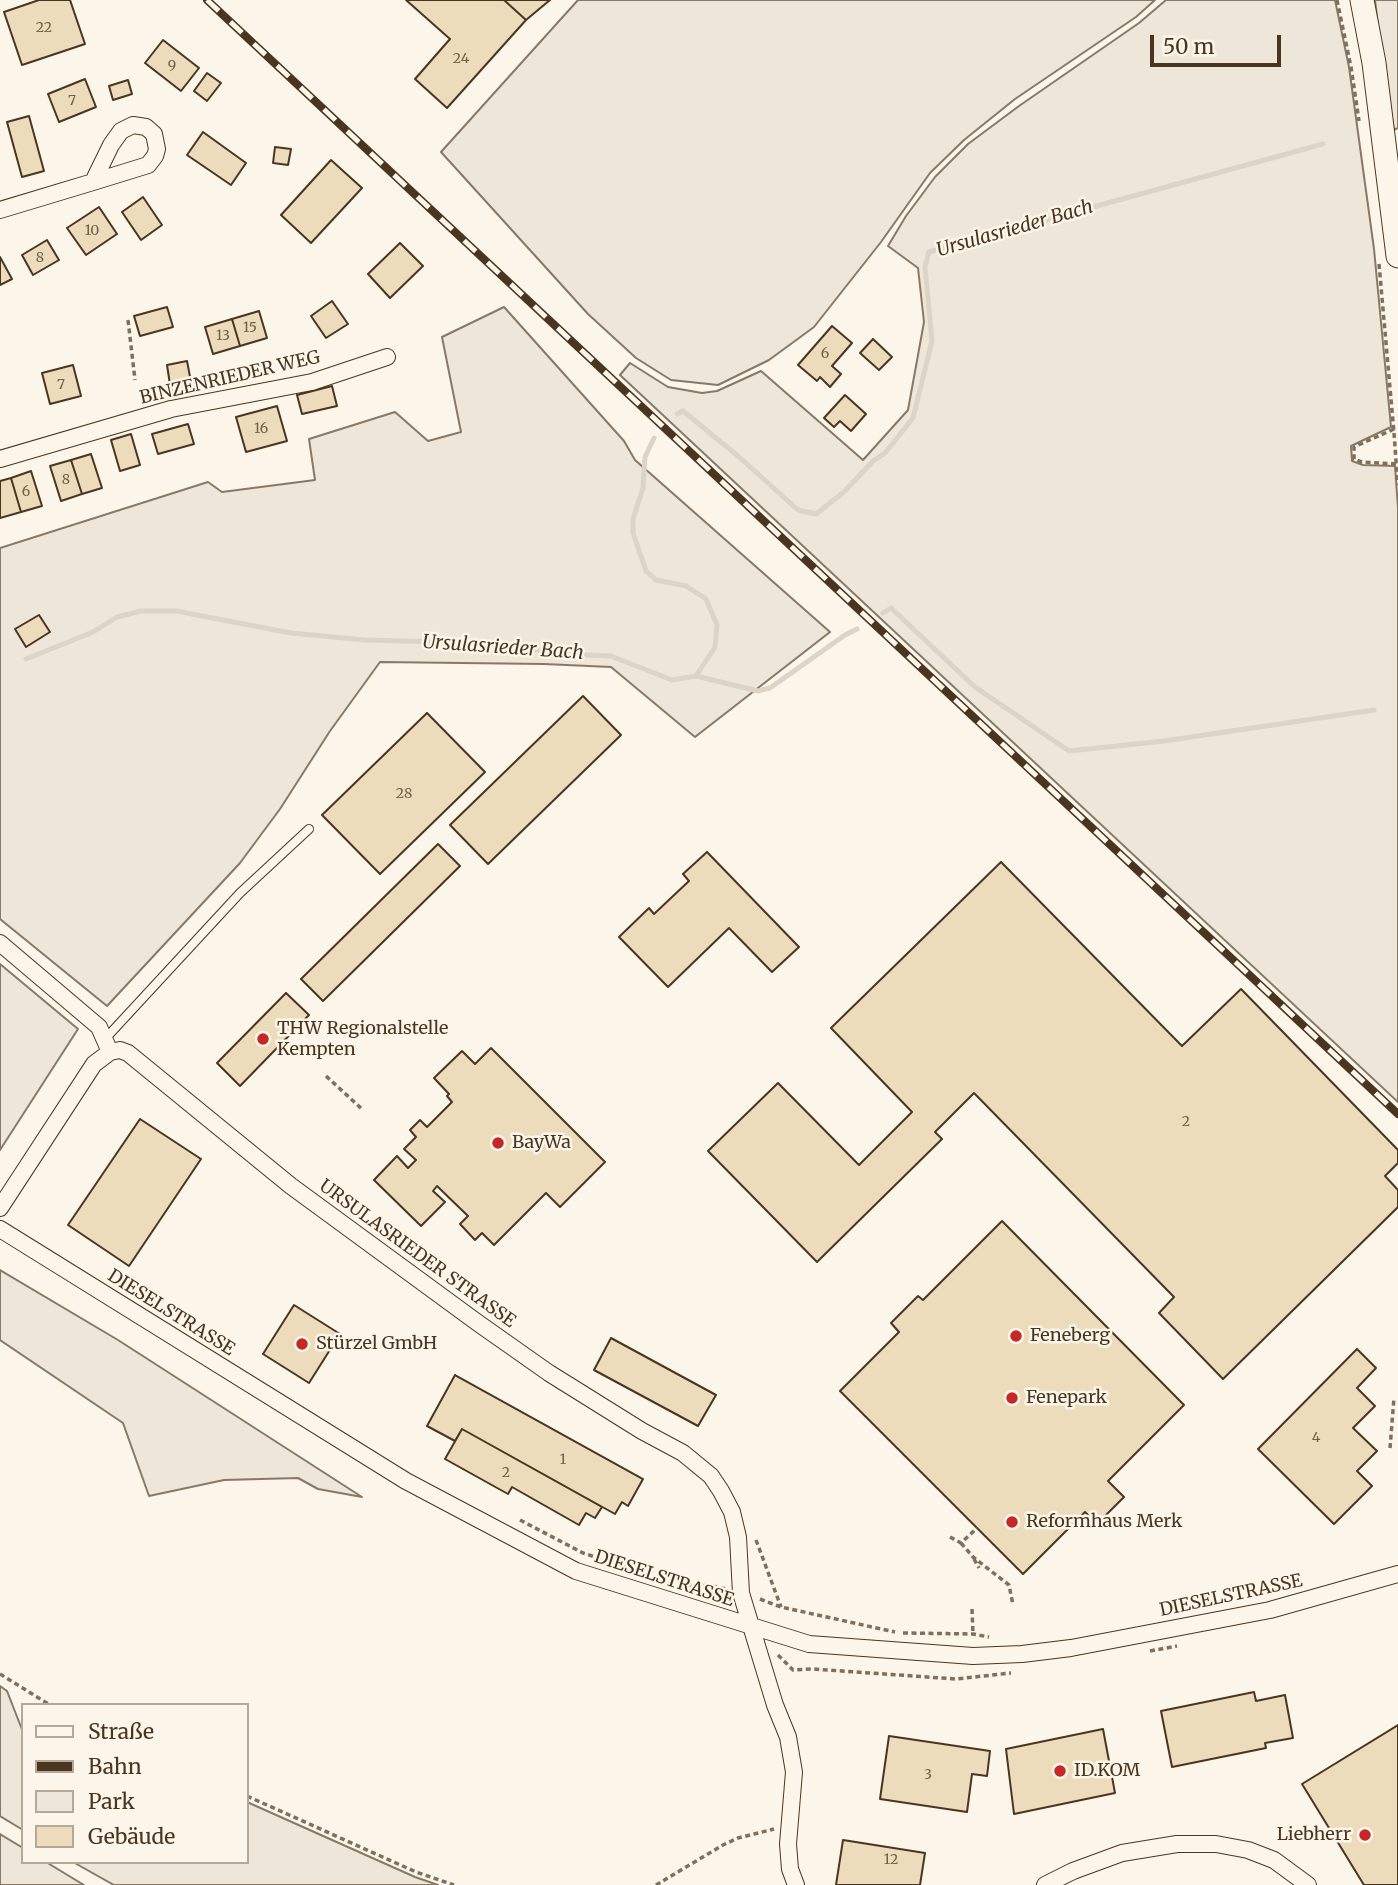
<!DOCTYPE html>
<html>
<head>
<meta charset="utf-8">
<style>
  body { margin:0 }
  #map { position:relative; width:1398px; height:1885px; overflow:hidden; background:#fbf6e9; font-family:Merriweather,serif }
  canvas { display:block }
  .legend { position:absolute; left:21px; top:1703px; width:228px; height:161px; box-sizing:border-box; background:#fbf6e9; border:2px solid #b4a999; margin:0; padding:9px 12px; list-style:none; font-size:21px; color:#4a3520 }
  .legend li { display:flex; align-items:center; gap:14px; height:35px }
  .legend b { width:35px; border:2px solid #b4a999 }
  .scale { position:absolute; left:1150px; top:35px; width:131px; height:32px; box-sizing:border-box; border:4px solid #4a3520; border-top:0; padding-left:9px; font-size:21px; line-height:24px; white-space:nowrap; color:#4a3520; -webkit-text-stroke:5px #fbf6e9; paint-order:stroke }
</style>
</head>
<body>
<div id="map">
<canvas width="1398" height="1885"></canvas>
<ul class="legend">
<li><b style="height:9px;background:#fbf6e9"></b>Straße</li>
<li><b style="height:9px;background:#4a3520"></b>Bahn</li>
<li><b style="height:19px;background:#ede6d9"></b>Park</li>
<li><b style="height:19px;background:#ecdcbc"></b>Gebäude</li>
</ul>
<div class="scale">50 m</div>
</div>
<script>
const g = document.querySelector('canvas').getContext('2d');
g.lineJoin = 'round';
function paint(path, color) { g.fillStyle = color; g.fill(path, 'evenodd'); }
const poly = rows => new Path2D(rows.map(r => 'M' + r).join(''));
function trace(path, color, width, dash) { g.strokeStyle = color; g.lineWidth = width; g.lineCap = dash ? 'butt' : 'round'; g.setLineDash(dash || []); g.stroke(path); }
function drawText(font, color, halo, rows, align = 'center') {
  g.font = font + ' Merriweather,serif'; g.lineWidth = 5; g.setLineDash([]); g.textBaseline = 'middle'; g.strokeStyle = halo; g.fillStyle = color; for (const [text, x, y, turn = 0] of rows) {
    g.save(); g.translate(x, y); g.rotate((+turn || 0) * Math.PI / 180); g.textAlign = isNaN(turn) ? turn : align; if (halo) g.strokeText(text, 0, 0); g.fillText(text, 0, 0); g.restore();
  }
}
const green = poly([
  [578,0,1155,0,1136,17,1015,99,964,140,930,173,881,242,814,327,769,360,718,385,671,380,636,358,588,314,441,152,578,0],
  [1166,0,1335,0,1349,67,1374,249,1391,427,1351,446,1352,461,1363,465,1395,466,1398,508,1398,1102,620,375,630,363,668,387,702,393,717,391,761,371,863,460,908,410,924,322,918,268,888,246,906,216,935,177,968,144,1019,106,1139,23,1166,0],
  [1375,0,1398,0,1398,128,1394,130,1382,61,1375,0],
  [504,307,624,441,635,460,830,632,695,737,611,667,544,664,380,662,330,731,280,809,240,863,107,1006,0,919,0,548,208,482,222,492,315,480,309,439,395,412,428,441,461,432,442,337,504,307],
  [0,964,78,1029,0,1150,0,964],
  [0,1270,118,1340,362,1497,318,1489,298,1478,224,1480,149,1496,123,1423,0,1340,0,1270],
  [0,1686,7,1691,23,1732,23,1830,0,1816,0,1686],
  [247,1802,415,1877,438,1885,114,1885,73,1862,247,1862,247,1802],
  [0,1834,23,1848,23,1862,46,1862,84,1885,0,1885,0,1834]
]);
const stream = poly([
  [677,414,683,411,738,456,798,510,816,514,844,492,873,461,885,453,913,418,932,341,925,267,929,252,1323,144],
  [883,613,891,608,975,687,1069,751,1164,741,1374,710],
  [26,659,93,632,117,617,141,611,176,611,291,633,365,640,483,643,569,654,611,656,672,680,696,676,715,647,717,625,706,599,686,586,656,580,646,571,633,533,633,519,643,488,645,457,654,438],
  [696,676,758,691,770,688,845,635,857,629]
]);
const building = poly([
  [39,0,70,0,85,44,22,65,4,12,39,0],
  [406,0,504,0,526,20,447,108,415,79,450,39,406,0],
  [504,0,550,0,526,20,504,0],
  [163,40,199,68,181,91,145,63,163,40],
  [207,73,221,83,207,101,194,91,207,73],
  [85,79,96,107,59,122,48,94,85,79],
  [128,80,132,94,113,100,109,86,128,80],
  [29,116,44,171,22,177,7,122,29,116],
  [203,132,246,163,231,185,187,155,203,132],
  [275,147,291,149,288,165,273,163,275,147],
  [331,160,362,188,311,243,281,215,331,160],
  [143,197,162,225,141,240,122,212,143,197],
  [99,207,117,234,86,255,67,228,99,207],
  [47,240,59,260,33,275,22,255,47,240],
  [400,243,423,266,390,298,368,274,400,243],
  [0,257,12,279,0,285,0,257],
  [332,301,348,324,326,338,311,316,332,301],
  [167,307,173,327,140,336,134,316,167,307],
  [259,311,267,338,240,346,232,319,259,311],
  [232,319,240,346,213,354,205,327,232,319],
  [832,326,852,343,832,366,841,374,830,387,820,377,817,381,798,365,832,326],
  [873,339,892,357,879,370,860,353,873,339],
  [187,361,192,387,171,391,167,365,187,361],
  [73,365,81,396,50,404,42,373,73,365],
  [332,386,337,406,302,414,297,395,332,386],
  [845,395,866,414,851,431,840,421,834,427,824,418,845,395],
  [277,406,287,441,246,452,236,417,277,406],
  [188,424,194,444,158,454,152,434,188,424],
  [131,434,140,465,120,471,111,440,131,434],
  [91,454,102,488,82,494,71,460,91,454],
  [71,460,82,494,61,501,50,466,71,460],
  [31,471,42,506,21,512,11,478,31,471],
  [11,478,21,512,0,518,0,481,11,478],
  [39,615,50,632,26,647,15,629,39,615],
  [583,696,621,735,488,864,450,825,583,696],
  [427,713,485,772,380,874,322,815,427,713],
  [438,844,460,866,323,1001,301,979,438,844],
  [707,852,799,947,772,972,729,928,668,987,619,937,649,908,654,914,689,881,683,874,707,852],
  [1001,862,1182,1046,1241,989,1398,1150,1398,1163,1385,1176,1398,1190,1398,1207,1223,1379,1159,1313,1174,1297,974,1093,935,1132,942,1139,817,1262,708,1151,778,1083,859,1165,912,1112,831,1028,1001,862],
  [286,993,309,1015,240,1086,217,1063,286,993],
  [491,1048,605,1162,560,1207,546,1193,494,1245,482,1233,475,1240,460,1224,468,1216,437,1186,433,1191,445,1202,421,1226,374,1180,397,1156,408,1168,416,1160,404,1149,416,1137,410,1130,420,1120,427,1127,452,1102,447,1096,449,1094,434,1078,462,1051,475,1064,491,1048],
  [140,1119,201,1159,129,1266,68,1225,140,1119],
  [1002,1221,1184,1405,1108,1481,1124,1497,1097,1524,1085,1512,1023,1574,840,1391,899,1332,891,1323,918,1296,923,1300,1002,1221],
  [294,1305,340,1334,309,1383,263,1354,294,1305],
  [611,1338,716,1395,698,1426,594,1370,611,1338],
  [1357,1349,1376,1368,1357,1388,1375,1406,1353,1428,1377,1451,1357,1471,1372,1486,1334,1524,1258,1449,1357,1349],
  [455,1375,643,1479,628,1506,622,1502,615,1514,462,1429,455,1441,427,1426,455,1375],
  [462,1429,602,1507,595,1518,586,1513,579,1525,512,1487,508,1494,445,1459,462,1429],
  [1254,1692,1256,1701,1285,1695,1293,1738,1265,1743,1266,1748,1172,1767,1161,1711,1254,1692],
  [1398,1725,1398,1885,1364,1885,1302,1784,1398,1725],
  [1103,1729,1115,1793,1014,1814,1006,1749,1103,1729],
  [889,1736,990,1751,987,1776,972,1774,967,1812,880,1799,889,1736],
  [843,1840,925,1853,920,1885,836,1885,843,1840]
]);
const path = poly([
  [1337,0,1351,67,1359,121],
  [1379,264,1394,433],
  [128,320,135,380],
  [1394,429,1354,447,1354,459,1362,462,1398,464],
  [1397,475,1398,485],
  [326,1076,363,1110],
  [1390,1448,1394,1398],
  [520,1520,583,1553,644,1573],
  [950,1537,961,1543,977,1528],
  [756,1540,781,1607],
  [961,1543,973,1557,1009,1585,1013,1605],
  [974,1559,979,1568],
  [678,1584,712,1586,726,1589],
  [760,1599,781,1607,895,1632],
  [972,1609,973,1634],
  [903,1633,973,1634,989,1637],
  [1150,1651,1177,1646],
  [778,1655,793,1670,813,1669,956,1679,1011,1673],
  [0,1674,50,1705],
  [247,1796,416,1872,454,1885],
  [656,1885,723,1845,738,1838,774,1829]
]);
const service = poly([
  [105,1039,240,893,309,829]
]);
const minor = poly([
  [133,125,146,127,154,134,157,149,155,156,148,165,93,182,111,145,121,131,133,125],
  [0,210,93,182],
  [0,459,171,409,312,382,387,357],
  [0,943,99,1027,110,1052],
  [0,1208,94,1064,110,1052,120,1050,128,1053,291,1186,478,1323,549,1373,642,1431,683,1453,711,1476,721,1491,732,1512,738,1537,741,1593,775,1705,788,1737,794,1772,788,1844,790,1869,796,1885],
  [0,1229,406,1481,576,1571,809,1644,973,1656,1022,1654,1071,1648,1270,1610,1398,1574],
  [1045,1885,1073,1871,1122,1853,1177,1844,1216,1844,1248,1850,1274,1860,1308,1885]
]);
const secondary = poly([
  [1362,0,1374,63,1398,256]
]);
const rail = poly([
  [207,0,1398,1114]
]);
const pathBridge = poly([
  [1394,433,1397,475]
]);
const markers = [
  [263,1039,7,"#c62828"],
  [498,1143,7,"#c62828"],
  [1016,1336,7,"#c62828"],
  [302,1344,7,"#c62828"],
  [1012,1398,7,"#c62828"],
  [1012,1522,7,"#c62828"],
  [1060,1771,7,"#c62828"],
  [1365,1835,7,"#c62828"]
];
const numberNames = [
  ["22",44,28],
  ["24",461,59],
  ["9",172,66],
  ["7",72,101],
  ["10",92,231],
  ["8",40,258],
  ["15",250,328],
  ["13",223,336],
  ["6",825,354],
  ["7",61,385],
  ["16",261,429],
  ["8",66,480],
  ["6",26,492],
  ["28",404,794],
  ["2",1186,1122],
  ["4",1316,1438],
  ["1",563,1460],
  ["2",506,1473],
  ["3",928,1775],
  ["12",891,1860]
];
const streetNames = [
  ["BINZENRIEDER WEG",230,378,-13],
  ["URSULASRIEDER STRASSE",417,1254,36],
  ["DIESELSTRASSE",171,1313,32],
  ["DIESELSTRASSE",664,1579,18],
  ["DIESELSTRASSE",1231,1596,-12]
];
const poiNames = [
  ["THW Regionalstelle",277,1029],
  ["Kempten",277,1050],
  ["BayWa",512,1143],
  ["Feneberg",1030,1336],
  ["Stürzel GmbH",316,1344],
  ["Fenepark",1026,1398],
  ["Reformhaus Merk",1026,1522],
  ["ID.KOM",1074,1771],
  ["Liebherr",1351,1835,"right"]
];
const waterNames = [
  ["Ursulasrieder Bach",1015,229,-16],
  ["Ursulasrieder Bach",503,648,4]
];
paint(green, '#ede6d9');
trace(green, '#887966', 2);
trace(stream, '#dcd4c6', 5);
paint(building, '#ecdcbc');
trace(building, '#4a3520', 2);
trace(service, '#4a3520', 10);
trace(minor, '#4a3520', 18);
trace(secondary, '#4a3520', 25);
trace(path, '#7f6f5c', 3.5, [5, 3.5]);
trace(service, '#fbf6e9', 8);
trace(minor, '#fbf6e9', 16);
trace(secondary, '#fbf6e9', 23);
trace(rail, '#4a3520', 8);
trace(rail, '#fbf6e9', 5, [16]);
trace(pathBridge, '#7f6f5c', 3.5, [5, 3.5]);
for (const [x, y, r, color] of markers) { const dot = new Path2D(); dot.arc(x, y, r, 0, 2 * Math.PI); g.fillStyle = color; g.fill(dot); trace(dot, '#fbf6e9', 2.5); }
drawText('14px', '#725f47', null, numberNames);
drawText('18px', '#4a3520', '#fbf6e9', streetNames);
drawText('18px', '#4a3520', '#fbf6e9', poiNames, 'left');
drawText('italic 19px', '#4a3520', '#fbf6e9', waterNames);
</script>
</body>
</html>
